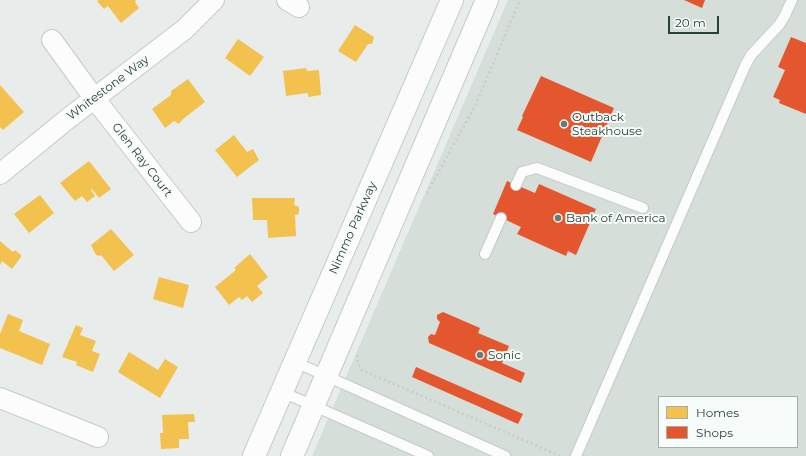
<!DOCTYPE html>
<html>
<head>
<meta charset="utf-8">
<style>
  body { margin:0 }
  #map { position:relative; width:806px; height:456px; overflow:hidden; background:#e8edeb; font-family:Montserrat,sans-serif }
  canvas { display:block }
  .legend { position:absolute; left:658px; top:396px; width:140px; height:52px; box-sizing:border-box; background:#f7fbf9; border:1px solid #a3b1ac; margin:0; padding:5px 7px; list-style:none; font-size:12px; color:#254138 }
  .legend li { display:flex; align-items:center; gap:8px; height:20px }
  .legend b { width:20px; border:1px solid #a3b1ac }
  .scale { position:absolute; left:668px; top:16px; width:51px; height:18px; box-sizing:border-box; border:2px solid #254138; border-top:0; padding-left:5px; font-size:12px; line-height:14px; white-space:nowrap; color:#254138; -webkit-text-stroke:3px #f7fbf9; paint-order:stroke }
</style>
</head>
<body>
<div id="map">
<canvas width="806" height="456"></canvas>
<ul class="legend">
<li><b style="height:11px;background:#f2c14e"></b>Homes</li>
<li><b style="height:11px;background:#e4572e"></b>Shops</li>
</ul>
<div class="scale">20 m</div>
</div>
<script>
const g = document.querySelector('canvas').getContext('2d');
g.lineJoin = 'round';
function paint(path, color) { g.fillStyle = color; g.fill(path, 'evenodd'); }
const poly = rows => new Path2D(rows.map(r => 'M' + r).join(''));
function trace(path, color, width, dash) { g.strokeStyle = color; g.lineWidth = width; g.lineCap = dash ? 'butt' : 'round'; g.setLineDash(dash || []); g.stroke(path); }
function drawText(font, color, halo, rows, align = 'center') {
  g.font = font + ' Montserrat,sans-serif'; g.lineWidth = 4; g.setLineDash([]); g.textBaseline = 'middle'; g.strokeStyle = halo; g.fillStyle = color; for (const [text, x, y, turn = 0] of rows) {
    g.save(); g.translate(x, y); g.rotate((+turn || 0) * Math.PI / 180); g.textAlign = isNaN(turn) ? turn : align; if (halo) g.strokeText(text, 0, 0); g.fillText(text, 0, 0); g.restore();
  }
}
const built = poly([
  [508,0,806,0,806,456,312,456],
  [659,397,797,397,797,447,659,447]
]);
const homes = poly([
  [99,0,136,0,135,2,139,8,121,23,108,6,104,9,97,1],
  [355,25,374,37,372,44,368,44,356,62,338,51],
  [238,39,264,57,250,76,225,58],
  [306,68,307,71,319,70,321,95,308,97,308,93,286,96,283,71],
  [188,79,205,102,183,119,179,124,174,121,165,128,152,109,171,95,171,91],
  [0,85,24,112,3,130,0,127],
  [234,135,247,152,253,149,259,160,237,177,215,150],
  [89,161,111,189,99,198,92,189,91,190,95,196,87,202,82,196,75,201,60,183],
  [40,195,54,213,29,233,14,214],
  [252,198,295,198,294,205,299,207,299,212,298,215,295,215,296,236,268,238,267,220,253,220],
  [111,229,134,255,114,271,101,255,100,256,96,255,91,245],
  [0,241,13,252,15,250,21,255,21,257,12,269,2,261,0,265],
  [250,254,268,277,257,286,263,293,252,302,247,296,242,300,239,297,229,305,215,287,236,270,234,268],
  [159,277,189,285,183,308,153,299],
  [8,314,23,320,19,331,50,344,42,365,0,348,0,334],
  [76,325,83,328,80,335,96,341,92,351,100,354,93,372,76,365,77,362,62,357],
  [129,352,158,370,165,359,178,367,160,398,118,372],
  [194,414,195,422,188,422,189,439,179,439,179,448,161,449,160,433,163,433,162,415]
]);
const shops = poly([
  [684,0,705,0,702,8],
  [791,37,806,43,806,114,779,103,780,100,773,97,785,70,778,67],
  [541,76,614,108,591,162,517,130,523,117,522,116],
  [507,181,535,193,539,184,596,209,576,255,568,251,566,256,517,234,521,227,493,214],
  [443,312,480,328,478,333,509,346,502,363,525,373,521,383,429,343,428,337,431,334,435,335,440,322,437,319,437,315],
  [416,367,523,414,518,424,412,377]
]);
const path = poly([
  [427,193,476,104,520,0],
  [357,355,358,363,362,370,560,456]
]);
const lane = poly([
  [516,185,522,172,537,168,643,208],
  [485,254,501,218],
  [295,362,505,456],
  [282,392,428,456],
  [576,456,745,66,751,55,779,25,784,17,792,0]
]);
const street = poly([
  [287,0,299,7],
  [52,40,94,98,191,222],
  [0,174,70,117,185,29,214,0],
  [0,398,98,437]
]);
const secondary = poly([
  [254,456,452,0],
  [292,456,487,0]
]);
const markers = [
  [564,124,4,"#697d77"],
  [558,218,4,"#697d77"],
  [480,355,4,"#697d77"]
];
const streetNames = [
  ["Whitestone Way",108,88,-37],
  ["Glen Ray Court",142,160,52],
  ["Nimmo Parkway",353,228,-66]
];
const poiNames = [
  ["Outback",572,117],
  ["Steakhouse",572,131],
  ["Bank of America",566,218],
  ["Sonic",488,355]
];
paint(built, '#d6deda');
paint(homes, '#f2c14e');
paint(shops, '#e4572e');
trace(lane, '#c5cac8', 12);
trace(street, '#c5cac8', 22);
trace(secondary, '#c3cbc8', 24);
trace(path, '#c7cecb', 2.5, [2, 3]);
trace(lane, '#fcfcfc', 10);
trace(street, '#fcfcfc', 20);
trace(secondary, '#fcfcfc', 22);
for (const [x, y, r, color] of markers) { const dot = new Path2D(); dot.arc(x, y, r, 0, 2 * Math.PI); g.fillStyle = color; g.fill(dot); trace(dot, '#f7fbf9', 1.5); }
drawText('12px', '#254138', '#f7fbf9', streetNames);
drawText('12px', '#254138', '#f7fbf9', poiNames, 'left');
</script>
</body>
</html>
